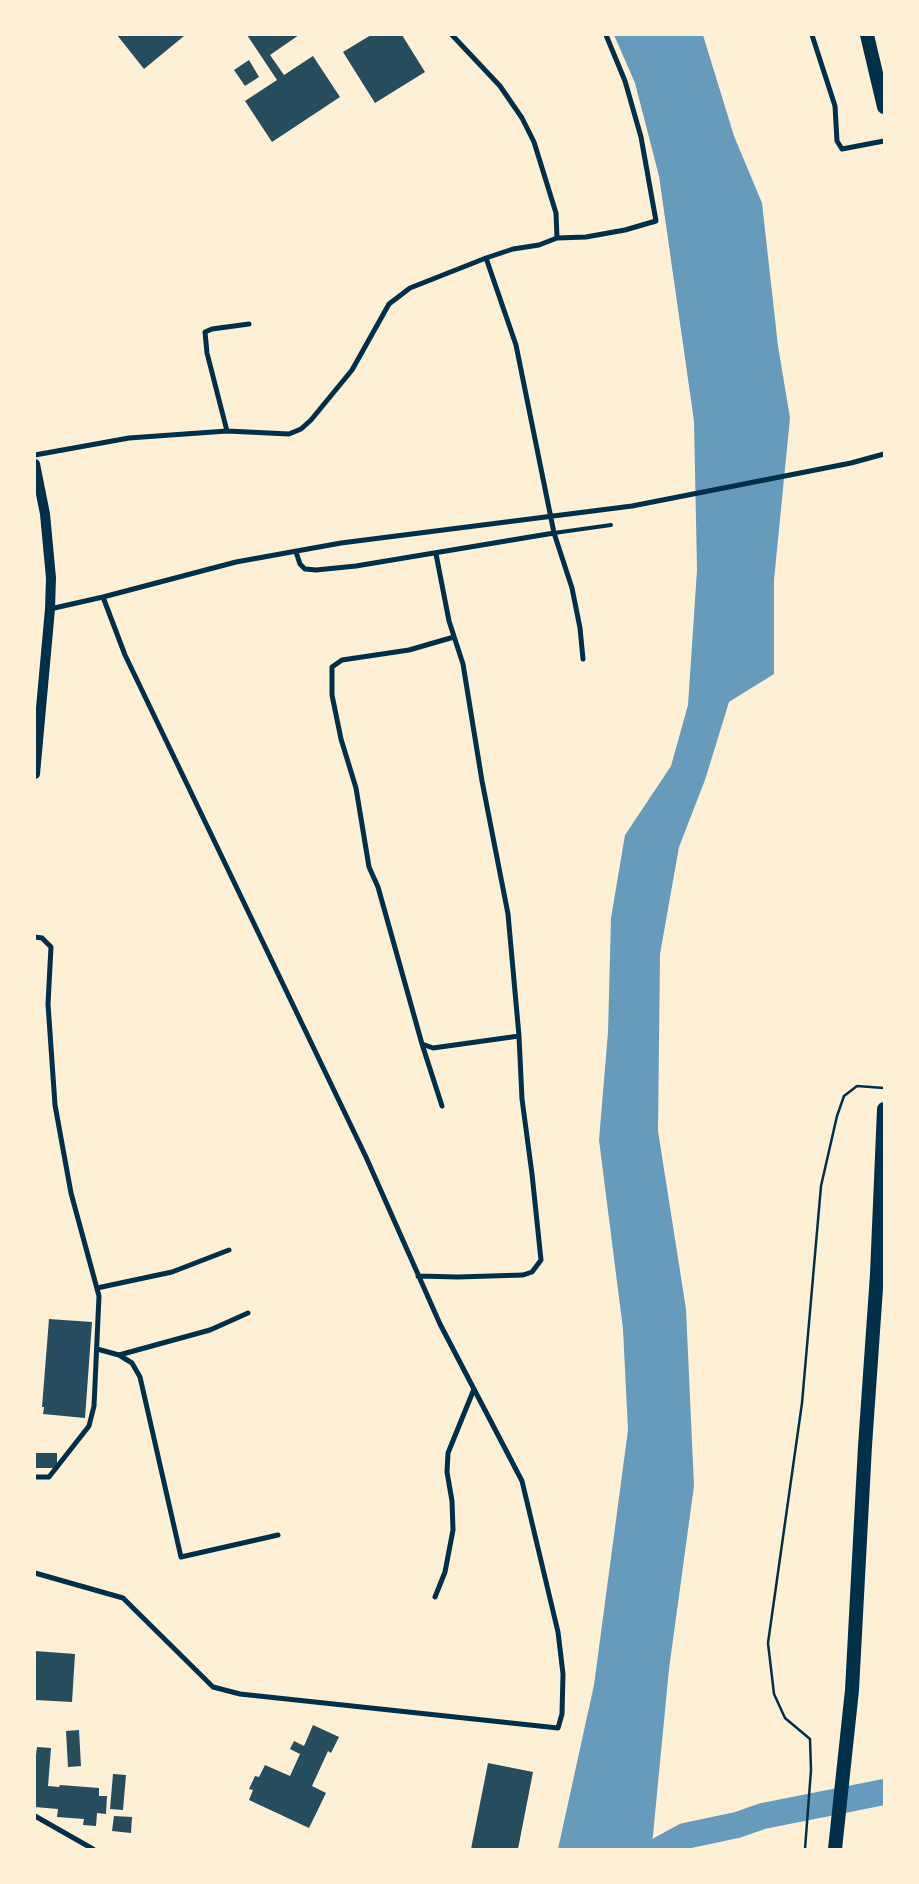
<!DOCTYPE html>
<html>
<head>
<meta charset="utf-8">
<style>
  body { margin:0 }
  #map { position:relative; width:919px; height:1884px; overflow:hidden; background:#fdf0d5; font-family:"Source Serif 4",serif }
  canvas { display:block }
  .frame { position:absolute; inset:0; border:36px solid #fdf0d5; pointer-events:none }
</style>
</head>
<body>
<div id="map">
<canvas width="919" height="1884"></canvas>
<div class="frame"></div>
</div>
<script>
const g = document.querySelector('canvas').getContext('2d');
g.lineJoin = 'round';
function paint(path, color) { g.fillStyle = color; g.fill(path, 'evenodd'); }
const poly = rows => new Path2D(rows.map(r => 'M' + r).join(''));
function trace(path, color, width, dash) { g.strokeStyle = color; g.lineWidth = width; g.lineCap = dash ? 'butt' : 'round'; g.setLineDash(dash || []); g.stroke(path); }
const water = poly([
  [614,35,703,35,734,136,762,203,778,346,790,418,774,580,774,674,729,702,705,780,679,847,660,954,658,1131,686,1309,694,1486,669,1669,653,1835,651,1849,558,1849,594,1685,628,1430,623,1329,599,1140,608,1032,611,918,625,835,671,766,688,705,697,570,694,421,659,176,635,83]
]);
const river = poly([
  [661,1849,685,1836,737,1825,763,1816,884,1792]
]);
const building = poly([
  [117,35,183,35,184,36,144,69],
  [247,35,299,35,270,55,284,75,313,56,340,97,272,142,245,101,277,80],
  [371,35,402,35,425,72,375,103,343,52],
  [249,60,259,77,245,86,234,70],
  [49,1319,92,1322,85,1418,43,1414,44,1407,42,1407],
  [35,1453,57,1453,57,1468,35,1468],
  [35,1651,75,1654,72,1702,35,1700],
  [313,1725,339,1737,331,1753,328,1751,312,1786,326,1793,309,1828,249,1800,253,1790,249,1789,255,1776,259,1777,265,1765,290,1776,300,1754,290,1749,294,1741,304,1746],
  [79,1730,81,1766,68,1767,66,1731],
  [37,1747,51,1748,48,1786,59,1787,60,1785,99,1788,99,1796,107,1796,106,1814,97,1813,96,1826,83,1825,84,1819,57,1817,58,1809,35,1807,35,1763],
  [488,1763,533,1772,518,1849,471,1849],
  [113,1774,126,1775,123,1810,110,1809],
  [114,1816,132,1817,131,1833,112,1831]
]);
const path = poly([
  [805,1849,811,1770,810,1739,785,1718,774,1694,768,1643,802,1403,821,1186,837,1116,844,1096,857,1086,884,1088]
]);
const service = poly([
  [554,533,611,525]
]);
const minor = poly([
  [812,35,835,106,837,141,842,149,884,141],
  [557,238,586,237,625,230,656,221,641,137,625,81,606,35],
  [227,431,207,353,205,332,212,329,249,324],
  [35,455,129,438,227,431,289,434,301,429,311,420,352,370,389,304,410,288,486,258,513,249,539,245,557,238,556,213,534,142,522,118,500,86,452,35],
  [554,533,572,588,580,628,583,659],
  [296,552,300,564,305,569,316,570,356,566,554,533,516,345,486,258],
  [50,609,103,597,236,562,341,543,632,506,851,463,884,454],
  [454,637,409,650,342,660,332,667,332,695,341,739,356,788,369,867,378,887,422,1044,433,1048,519,1036],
  [35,937,42,938,51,947,48,1004,55,1105,71,1193,99,1296,94,1406,89,1426,49,1477,35,1477],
  [422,1044,442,1106],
  [418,1276,458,1277,523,1275,532,1272,541,1260,532,1174,522,1099,519,1036,508,914,482,781,463,664,449,621,436,554],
  [97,1288,172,1272,229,1250],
  [97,1349,119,1355,132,1363,140,1377,181,1557,278,1535],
  [119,1355,210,1330,248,1313],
  [35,1573,123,1598,213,1687,240,1694,558,1728,562,1714,563,1674,558,1632,522,1481,440,1324,366,1157,125,655,103,597],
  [435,1597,445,1572,453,1530,452,1501,447,1472,448,1453,474,1389],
  [35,1816,93,1849]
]);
const secondary = poly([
  [35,464,45,514,51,578,50,609,35,774]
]);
const trunk = poly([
  [867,35,884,107],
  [835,1849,852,1690,865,1446,877,1274,884,1109]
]);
paint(water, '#669bbc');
trace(river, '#669bbc', 26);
paint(building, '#264d5e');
trace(path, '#003049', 2.5);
trace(service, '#003049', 4);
trace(minor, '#003049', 5);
trace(secondary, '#003049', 10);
trace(trunk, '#003049', 14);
</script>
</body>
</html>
